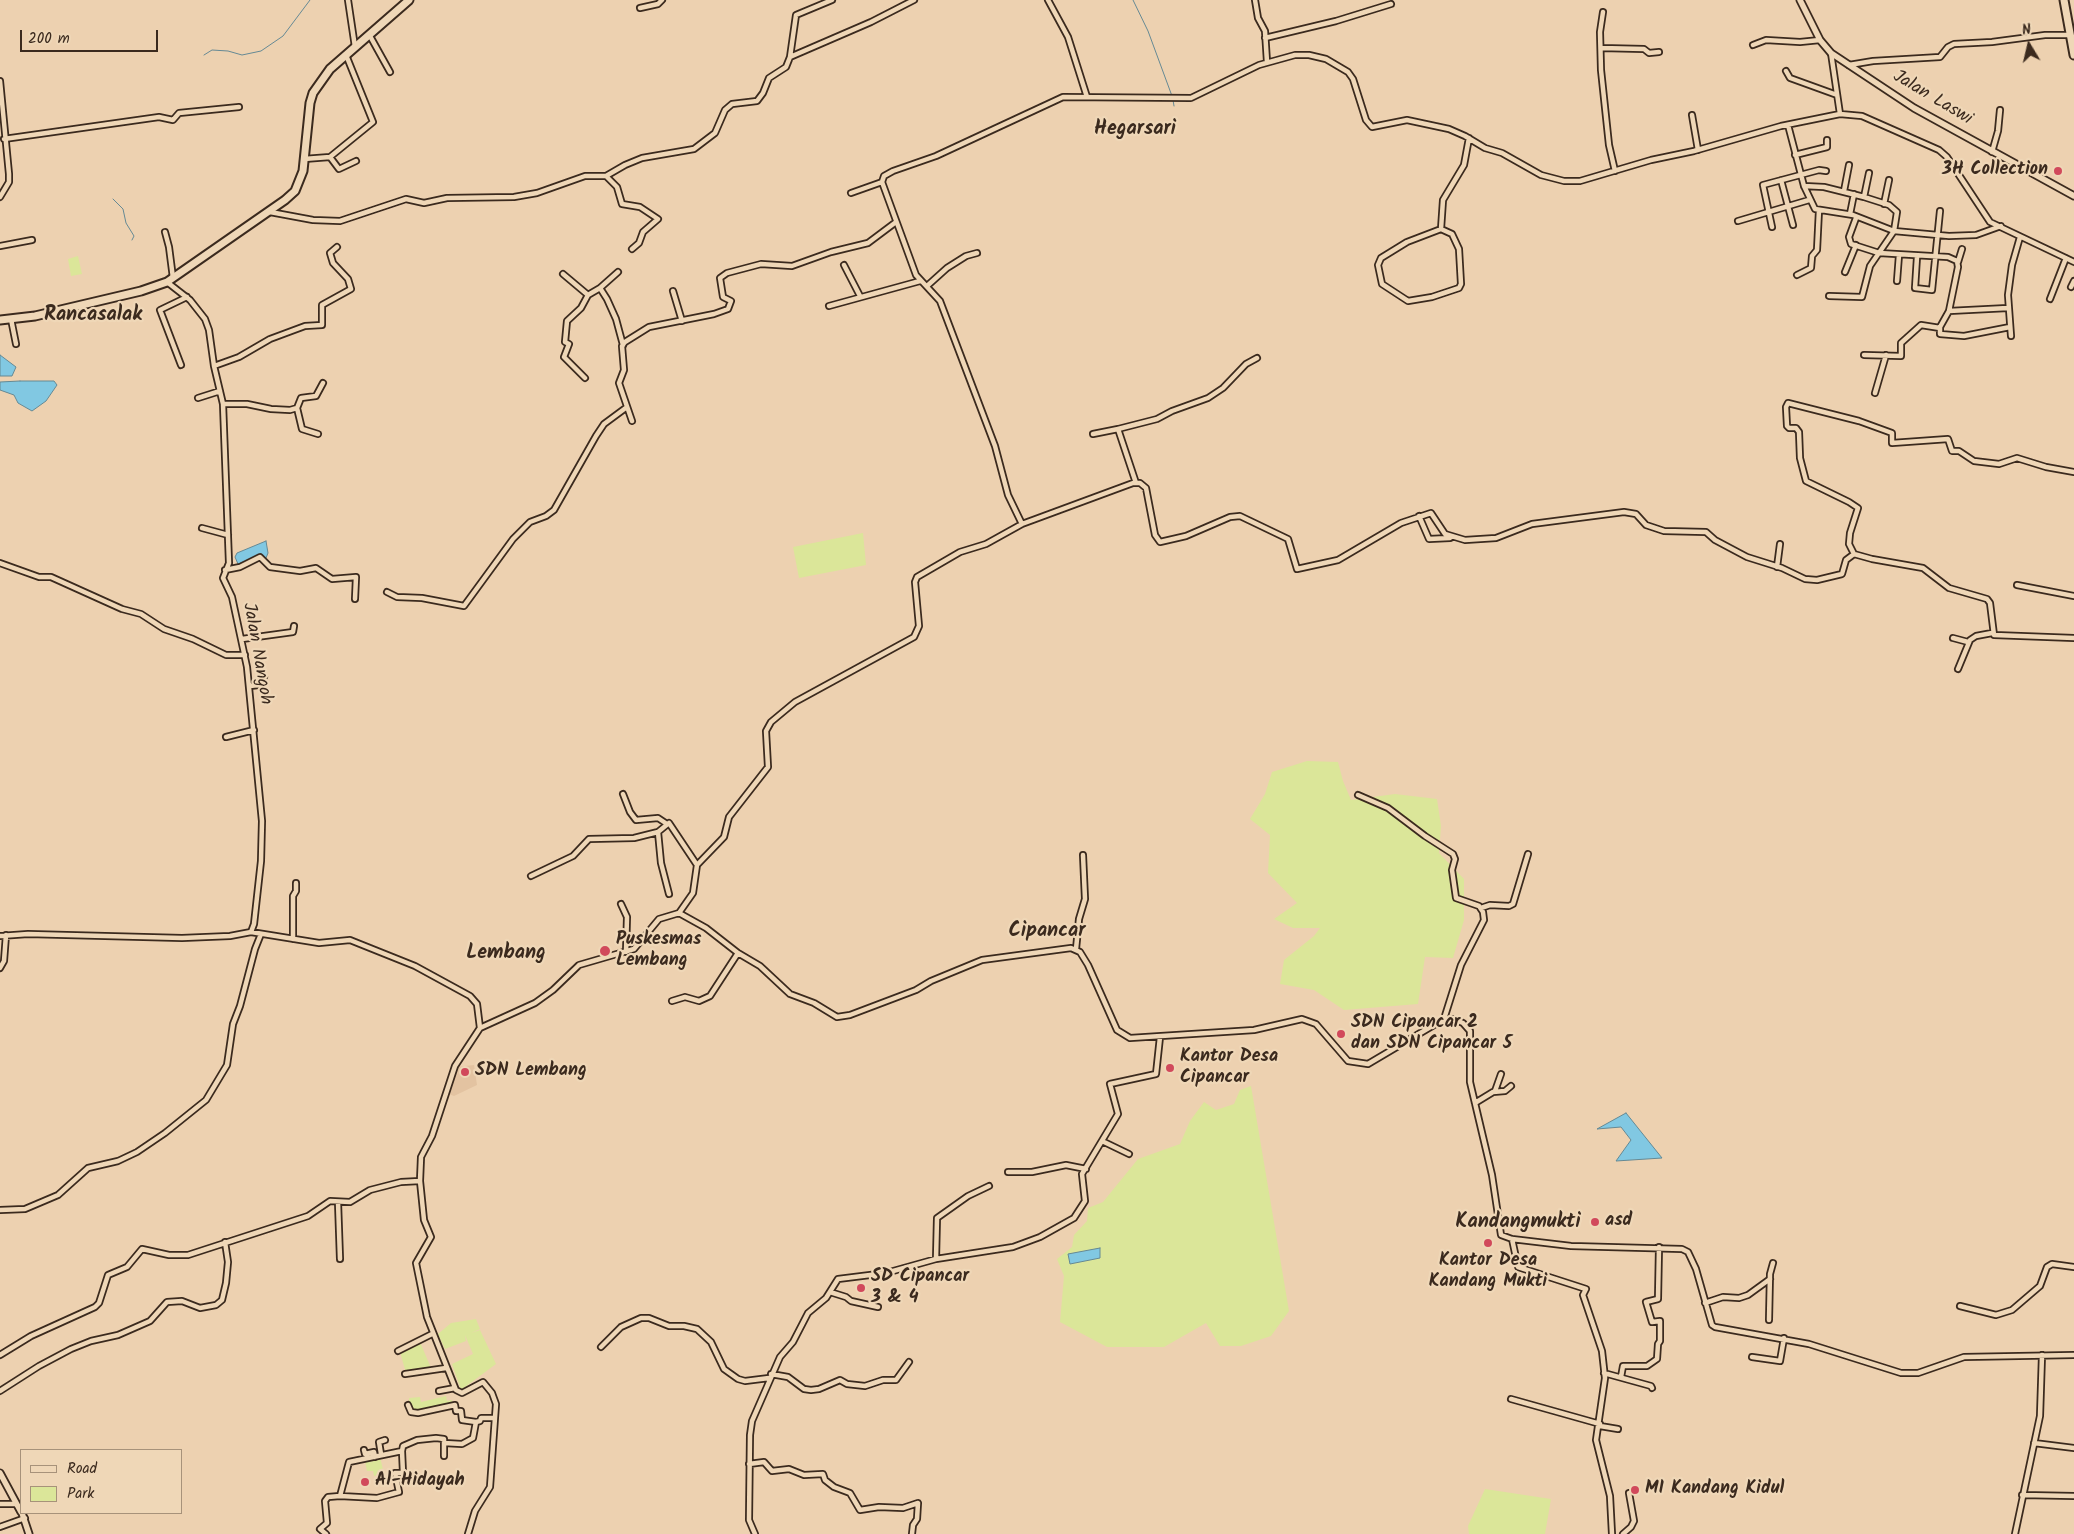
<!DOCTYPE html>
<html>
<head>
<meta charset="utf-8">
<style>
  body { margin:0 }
  #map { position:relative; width:2074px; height:1534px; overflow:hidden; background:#edd1b0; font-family:Kalam,sans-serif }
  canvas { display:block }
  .legend { position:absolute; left:20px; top:1449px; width:162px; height:65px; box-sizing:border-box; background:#efd7b7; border:1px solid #a7927a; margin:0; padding:6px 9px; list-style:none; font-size:15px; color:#3b2a1e }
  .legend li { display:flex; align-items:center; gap:10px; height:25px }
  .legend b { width:25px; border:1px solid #a7927a }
  .north { position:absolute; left:2004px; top:20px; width:50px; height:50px; -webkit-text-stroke:4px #efd7b7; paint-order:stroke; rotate:351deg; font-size:14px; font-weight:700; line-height:20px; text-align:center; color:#3b2a1e }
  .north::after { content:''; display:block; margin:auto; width:18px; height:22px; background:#3b2a1e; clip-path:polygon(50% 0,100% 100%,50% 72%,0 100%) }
  .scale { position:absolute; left:20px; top:30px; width:138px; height:22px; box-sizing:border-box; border:2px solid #3b2a1e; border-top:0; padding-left:6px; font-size:15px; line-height:18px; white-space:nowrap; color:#3b2a1e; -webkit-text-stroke:4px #efd7b7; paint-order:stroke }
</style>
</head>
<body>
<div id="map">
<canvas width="2074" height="1534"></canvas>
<ul class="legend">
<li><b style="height:6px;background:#efd7b7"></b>Road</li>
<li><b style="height:14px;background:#dbe699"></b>Park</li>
</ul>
<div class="north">N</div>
<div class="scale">200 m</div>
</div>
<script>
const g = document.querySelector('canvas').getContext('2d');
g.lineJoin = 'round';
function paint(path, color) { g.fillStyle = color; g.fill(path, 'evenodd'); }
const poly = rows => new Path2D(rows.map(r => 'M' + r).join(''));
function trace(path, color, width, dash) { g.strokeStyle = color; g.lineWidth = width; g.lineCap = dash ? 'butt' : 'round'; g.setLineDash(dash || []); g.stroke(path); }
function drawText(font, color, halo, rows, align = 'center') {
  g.font = font + ' Kalam,sans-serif'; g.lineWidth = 4.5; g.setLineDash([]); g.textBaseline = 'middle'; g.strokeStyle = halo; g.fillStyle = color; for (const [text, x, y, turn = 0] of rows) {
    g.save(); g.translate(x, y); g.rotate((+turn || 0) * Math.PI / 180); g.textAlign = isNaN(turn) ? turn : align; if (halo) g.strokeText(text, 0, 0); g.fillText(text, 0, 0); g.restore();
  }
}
const built = poly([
  [474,1065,477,1085,454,1096,446,1093,456,1067]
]);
const green = poly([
  [78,256,82,274,71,276,68,259],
  [863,533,866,565,799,578,793,547],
  [1307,761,1338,762,1343,781,1351,800,1395,794,1437,799,1441,826,1439,853,1464,879,1464,920,1453,958,1425,957,1418,1004,1344,1010,1314,990,1280,984,1284,960,1314,936,1320,928,1293,928,1274,919,1297,903,1268,873,1270,835,1250,819,1265,794,1272,772],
  [1251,1086,1289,1311,1271,1336,1241,1346,1220,1346,1206,1323,1164,1347,1107,1347,1060,1322,1064,1276,1057,1259,1072,1247,1074,1235,1087,1221,1088,1208,1103,1202,1138,1159,1180,1144,1190,1121,1204,1102,1216,1110,1234,1104,1240,1090],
  [476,1319,480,1329,471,1333,480,1330,496,1364,461,1390,452,1364,473,1354,465,1335,466,1341,445,1349,438,1334,451,1323],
  [420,1342,431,1368,406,1373,400,1352],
  [446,1396,447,1401,452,1400,452,1405,434,1407,418,1412,412,1411,409,1403,409,1398,420,1397,421,1402],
  [380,1457,384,1474,374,1476,373,1471,367,1471,365,1461,371,1460,372,1463,372,1460],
  [1485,1489,1551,1499,1545,1534,1469,1534,1468,1526]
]);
const water = poly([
  [0,355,16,367,12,376,0,376,0,355],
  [20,381,54,381,57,385,46,401,32,411,18,403,14,395,0,390,0,382,20,381],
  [266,541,268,553,266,558,259,556,238,564,235,557,237,553,266,541],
  [1626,1113,1662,1158,1616,1161,1631,1140,1621,1127,1597,1129,1626,1113],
  [1100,1248,1100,1258,1070,1264,1068,1254,1100,1248]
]);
const stream = poly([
  [1133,0,1148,31,1172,96],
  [204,55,212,50,228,51,242,55,261,51,283,36,310,0],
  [1173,100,1174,106],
  [113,199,123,209,126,223,134,236,132,240]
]);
const street = poly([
  [348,0,355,47],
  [1048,0,1068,37,1087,97],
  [1255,0,1258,18,1265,31,1267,62],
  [640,8,658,4,662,0],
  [1603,12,1600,32,1601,70,1609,145,1615,171],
  [370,36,390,72],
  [1265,38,1336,21,1391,4],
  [1753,45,1766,40,1800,42,1820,40],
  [1601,48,1644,49,1649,53,1659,52],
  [1831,53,1840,114],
  [790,57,796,15,832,0],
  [1849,65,1873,61,1940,57,1948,47,1954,44,1992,42,2045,35,2071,35],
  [1786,71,1790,78,1837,95],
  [0,81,9,174,9,182,0,197],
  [1692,115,1698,150],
  [1788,125,1804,186,1815,209,1853,215,1894,231,1949,236,1976,235,2001,226],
  [4,139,159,117,173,120,179,113,239,107],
  [1992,152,1998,131,2000,110],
  [1795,155,1827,147,1827,140],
  [330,157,373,122,346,55],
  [304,159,330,157,339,169,356,161],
  [606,176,617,187,622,204,640,207,658,219,643,232,639,243,632,249],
  [1781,180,1793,225],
  [1804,186,1824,187,1864,197,1889,205,1897,212,1894,231,1870,266,1862,297,1829,296],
  [1844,191,1849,165],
  [851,193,882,182],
  [1864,197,1869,173],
  [1884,204,1889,180],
  [270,212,313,220,340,221,406,199,424,203,447,198,514,197,537,193,585,176,606,176,625,165,642,158,694,149,715,133,725,110,732,104,757,101,763,93,769,78,786,67,790,57,871,22,914,0],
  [1850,214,1854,194],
  [1856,218,1849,237,1851,244,1879,253,1948,257,1957,261,1958,267,1949,311,1940,327,1940,334,1964,336,2010,327],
  [1738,221,1809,200],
  [1772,227,1763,185,1819,170,1826,171],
  [1441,229,1452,234,1459,249,1461,284,1459,288,1432,297,1408,301,1382,284,1378,265,1381,258,1407,242,1441,229,1443,200,1464,165,1469,138],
  [165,232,169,247,173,278],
  [0,246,32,240],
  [1917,257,1915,288,1932,290,1940,211],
  [1958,262,1962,249],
  [844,265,860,296],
  [1845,272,1856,245],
  [563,274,588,295,600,288,618,272],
  [1797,275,1811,268,1812,256,1817,250,1819,210],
  [1897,281,1899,255],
  [167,282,190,300,205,319,209,330,214,366,223,404,229,563,223,578,232,597,247,667,262,821,261,861,254,924,251,932],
  [927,286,947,268,966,256,977,253],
  [2071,287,2074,281],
  [600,288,607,299,616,319,623,345],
  [673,291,682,321],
  [2050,299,2066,258],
  [829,306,920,281],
  [1949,311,2008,308],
  [11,319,16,344],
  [2011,336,2008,295,2012,265,2020,237],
  [1864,355,1901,356,1901,343,1921,325,1940,328],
  [181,365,160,310,187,297],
  [214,366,239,357,270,339,305,326,322,325,322,305,351,289,348,279,333,263,330,253,337,247],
  [585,378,564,357,569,344,565,342,567,321,581,308,588,295],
  [1875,393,1886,355],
  [198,398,220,391],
  [223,404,247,404,271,409,290,410,297,408,301,398,316,396,323,383],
  [297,408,302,429,318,434],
  [632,421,619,383,624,370,622,346,625,342,649,327,714,314,728,309,731,301,723,297,720,278,727,273,761,264,792,266,831,252,868,243,896,222],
  [1093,434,1118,429],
  [1136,483,1118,429,1157,419,1172,411,1208,398,1223,388,1246,364,1257,358],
  [1419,516,1429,539,1450,538],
  [1022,524,1008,495,995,446,940,301,916,275,882,182,884,176,893,171,936,156,1063,97,1191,98,1259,65,1295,55,1309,55,1326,59,1348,72,1353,79,1366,120,1372,127,1407,120,1449,129,1465,136,1485,148,1502,153,1541,175,1564,181,1580,181,1651,160,1694,151,1781,126,1840,114,1862,116,1939,150,1947,157,1990,222,2074,262],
  [202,528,228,535],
  [1854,554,1849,544,1850,533,1858,508,1849,502,1806,481,1800,458,1799,432,1796,428,1789,428,1787,426,1786,407,1788,403,1859,421,1892,433,1892,443,1948,439,1952,451,1959,451,1974,461,1999,464,2017,458,2046,467,2074,472],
  [0,563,39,577,51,577,122,609,141,614,164,629,193,639,226,655,245,655],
  [1777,567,1780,544],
  [225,570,240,567,260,557,270,567,300,571,316,568,332,579,356,577,355,599],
  [2017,585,2074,596],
  [387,592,397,597,422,598,464,606,513,539,530,522,546,516,554,510,596,436,604,424,627,407],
  [1953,638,1968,642],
  [242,639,293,632,294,626],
  [1958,669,1970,640,1976,636,1992,633],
  [250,686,259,685,264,677],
  [226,737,254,730],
  [623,794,630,812,636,820,658,818,667,824],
  [1358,795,1388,808,1425,836,1453,854,1455,859,1452,870,1456,898,1479,906,1483,912,1484,920,1461,965,1444,1019],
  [658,832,661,863,669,894],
  [531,876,573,856,589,839,634,838,658,832,669,823,697,865],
  [621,904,627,917,626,952],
  [1481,908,1490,905,1509,906,1513,904,1528,854],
  [679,913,693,893,697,865,724,837,729,817,768,767,766,731,771,722,795,702,914,637,919,626,915,582,917,577,960,552,986,544,1022,524,1133,483,1140,483,1146,488,1155,535,1160,542,1186,536,1230,517,1240,516,1288,539,1297,569,1338,560,1401,523,1431,513,1445,534,1465,540,1496,538,1532,524,1624,512,1636,514,1646,525,1664,531,1706,532,1715,540,1747,557,1782,568,1805,579,1817,580,1842,574,1846,560,1854,554,1872,559,1923,568,1949,588,1987,599,1990,603,1994,635,2074,638],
  [0,936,28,934,182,938,230,936,251,932,319,943,350,940,415,966,470,996,477,1004,480,1028],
  [293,939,293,896,296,891,296,883],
  [1076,949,1079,919,1085,899,1083,855],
  [0,968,4,961,6,935],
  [672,1001,685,997,699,1001,710,996,738,953],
  [1495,1091,1501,1074],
  [1475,1103,1493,1092,1505,1091,1511,1086],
  [1102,1141,1129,1154],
  [1008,1172,1032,1172,1066,1165,1086,1169],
  [338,1202,340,1259],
  [0,1210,25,1209,58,1195,88,1168,118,1161,137,1152,165,1133,206,1100,227,1065,233,1024,240,1006,255,949,261,934],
  [1512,1239,1518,1267,1586,1289,1583,1295,1602,1351,1605,1378,1596,1440,1610,1496,1612,1534],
  [936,1259,937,1218,968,1196,989,1186],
  [830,1292,846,1297,851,1301,878,1307],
  [1705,1303,1723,1297,1739,1298,1748,1295,1770,1279],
  [1960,1306,1996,1315,2012,1310,2040,1286,2047,1267,2052,1264,2074,1267],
  [1769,1320,1770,1274,1773,1263],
  [601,1347,621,1327,641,1318,649,1318,669,1326,684,1326,697,1329,711,1342,724,1369,738,1379,745,1381,769,1378],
  [398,1351,432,1334],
  [0,1355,31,1336,95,1307,99,1303,108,1275,127,1267,142,1249,169,1255,188,1255,308,1216,330,1201,350,1202,370,1190,401,1182,420,1181],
  [1752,1357,1780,1361,1784,1338],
  [1604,1373,1651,1386,1652,1388],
  [405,1374,446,1368],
  [771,1374,788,1377,804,1389,811,1390,819,1389,840,1380,847,1384,865,1386,883,1380,896,1380,909,1362],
  [1621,1377,1623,1366,1647,1366,1657,1359,1658,1344,1660,1341,1660,1321,1652,1322,1646,1302,1658,1299,1659,1247],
  [0,1391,39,1366,71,1349,91,1341,118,1335,150,1321,167,1302,182,1301,200,1308,216,1305,222,1300,226,1283,228,1262,225,1242],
  [439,1391,455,1388],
  [1511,1399,1600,1424],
  [408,1405,411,1412,418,1413,455,1405,456,1411,461,1411,462,1420,476,1422],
  [1600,1426,1618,1429],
  [444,1443,444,1456],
  [2034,1443,2074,1448],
  [364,1450,365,1454,374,1452,375,1457],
  [381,1454,379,1442,385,1440],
  [749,1464,764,1462,772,1471,789,1469,804,1475,823,1474,825,1480,834,1487,850,1493,860,1510,879,1507,903,1508,918,1503,917,1519,913,1525,912,1534],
  [2022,1495,2074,1496],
  [340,1496,377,1498,399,1492,395,1473,403,1473,402,1451],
  [0,1504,16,1504],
  [0,1527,25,1518],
  [326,1534,320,1529,327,1523,325,1501,328,1497,340,1496,349,1462,402,1451,403,1446,417,1440,436,1438,444,1439,444,1443,462,1444,473,1438,476,1422,480,1421,481,1418,494,1418],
  [468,1534,475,1511,490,1487,496,1404,492,1393,483,1382,462,1393,456,1390,427,1317,416,1263,431,1237,424,1220,420,1181,421,1157,432,1136,455,1066,480,1028,535,1003,553,990,579,965,634,949,659,919,679,913,706,928,738,953,760,966,790,994,814,1003,837,1017,850,1015,916,990,931,981,982,960,1071,948,1080,952,1088,965,1117,1030,1130,1038,1254,1030,1302,1019,1316,1024,1348,1061,1368,1064,1444,1019,1453,1019,1463,1023,1470,1031,1470,1082,1492,1175,1501,1235,1512,1239,1571,1246,1682,1249,1688,1252,1696,1269,1712,1325,1715,1327,1809,1344,1901,1373,1918,1373,1964,1357,2074,1355],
  [755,1534,749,1520,750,1435,752,1421,780,1357,793,1342,808,1313,826,1298,838,1279,886,1273,936,1259,1013,1247,1040,1237,1074,1218,1085,1201,1082,1174,1118,1114,1110,1084,1156,1074,1160,1037],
  [1623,1534,1631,1527,1634,1521,1629,1493],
  [2015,1534,2040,1416,2042,1355]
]);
const secondary = poly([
  [1800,0,1820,40,1831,53,1914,108,2074,196],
  [0,1473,21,1512],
  [22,1513,29,1534]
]);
const primary = poly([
  [2064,0,2074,55],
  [0,320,35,316,141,291,167,282,285,200,295,191,303,171,310,103,313,93,330,69,409,0]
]);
const markers = [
  [2058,171,5,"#d1495b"],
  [605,951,6,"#d1495b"],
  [1341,1034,5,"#d1495b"],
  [1170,1068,5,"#d1495b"],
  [465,1072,5,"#d1495b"],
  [1595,1222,5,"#d1495b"],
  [1488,1243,5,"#d1495b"],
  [861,1288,5,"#d1495b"],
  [365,1482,5,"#d1495b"],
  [1635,1490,5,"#d1495b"]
];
const streetNames = [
  ["Jalan Laswi",1932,99,31],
  ["Jalan Nangoh",256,654,80]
];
const poiNames = [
  ["3H Collection",2048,171,"right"],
  ["Puskesmas",616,941],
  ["Lembang",616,962],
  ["SDN Cipancar 2",1351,1024],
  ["dan SDN Cipancar 5",1351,1045],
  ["Kantor Desa",1180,1058],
  ["Cipancar",1180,1079],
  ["SDN Lembang",475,1072],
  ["asd",1605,1222],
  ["Kantor Desa",1488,1262,"center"],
  ["Kandang Mukti",1488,1283,"center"],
  ["SD Cipancar",871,1278],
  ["3 & 4",871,1299],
  ["Al-Hidayah",375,1482],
  ["MI Kandang Kidul",1645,1490]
];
const quarterNames = [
  ["Hegarsari",1135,131],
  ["Rancasalak",93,317],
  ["Cipancar",1047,933],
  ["Lembang",506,955],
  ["Kandangmukti",1518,1224]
];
paint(built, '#e3c3a1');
paint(green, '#dbe699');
paint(water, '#81c8e2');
trace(water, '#658994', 1);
trace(stream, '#658994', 1);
trace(street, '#3b2a1e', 8);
trace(secondary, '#3b2a1e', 9);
trace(primary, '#3b2a1e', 11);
trace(street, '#efd7b7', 4.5);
trace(secondary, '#efd7b7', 5.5);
trace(primary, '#efd7b7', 7);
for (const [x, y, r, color] of markers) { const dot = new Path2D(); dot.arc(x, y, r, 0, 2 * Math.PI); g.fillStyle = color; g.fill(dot); trace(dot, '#efd7b7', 2); }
drawText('18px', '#3b2a1e', '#efd7b7', streetNames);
drawText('bold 18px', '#3b2a1e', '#efd7b7', poiNames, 'left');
drawText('bold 20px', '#3b2a1e', '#efd7b7', quarterNames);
</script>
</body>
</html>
